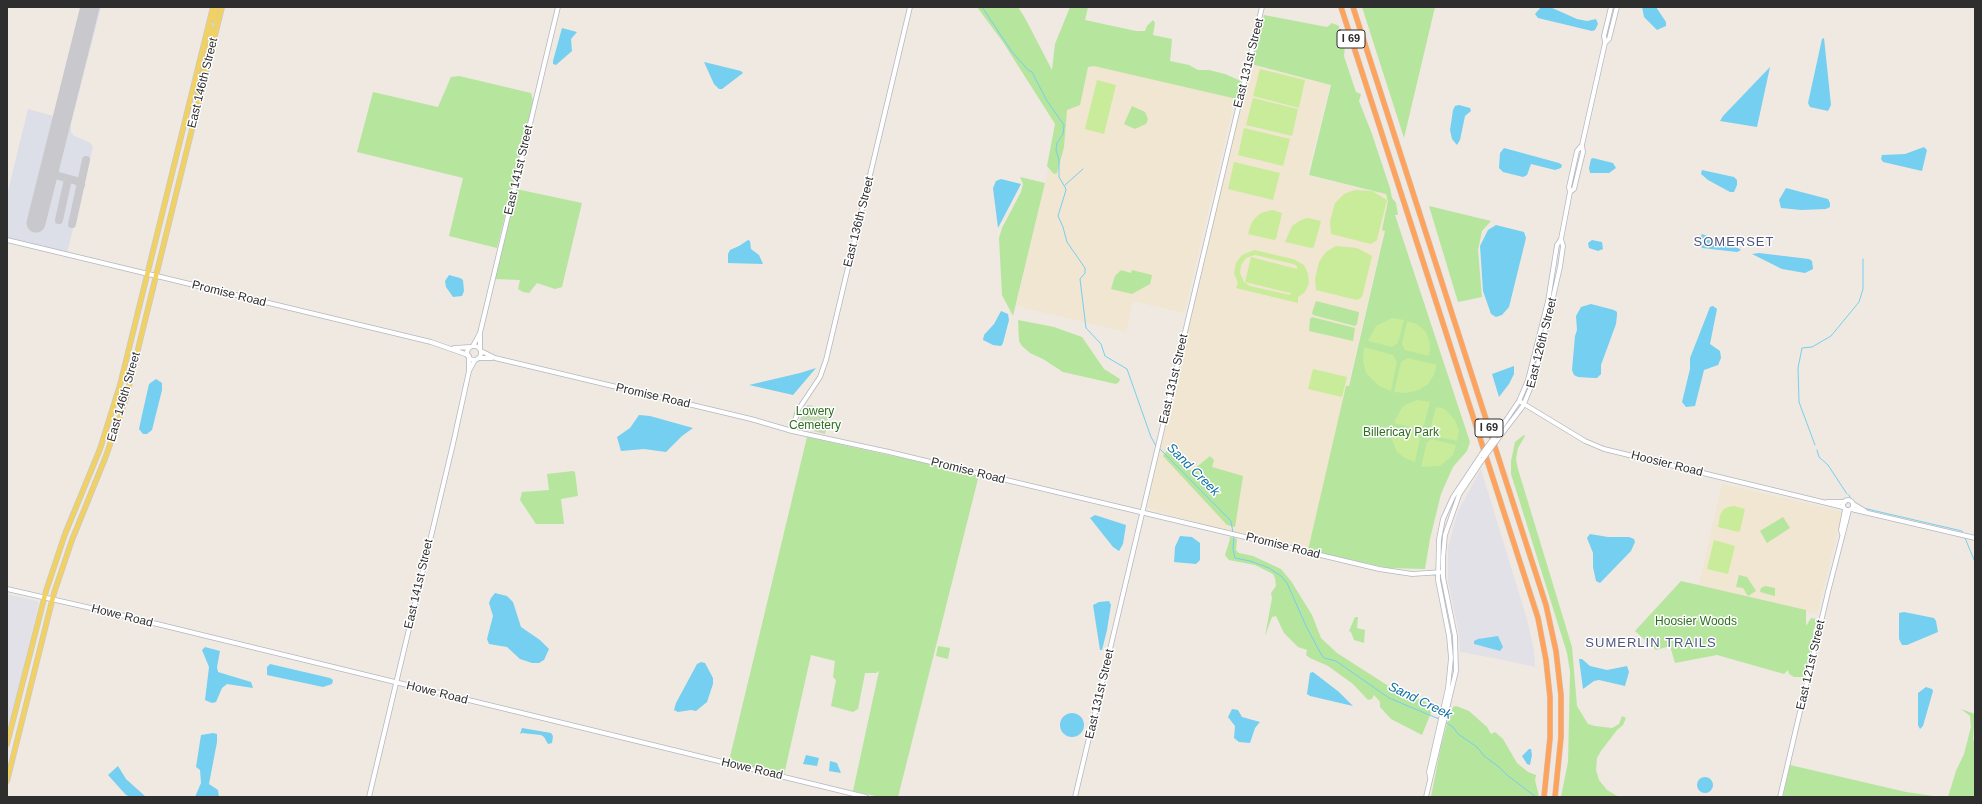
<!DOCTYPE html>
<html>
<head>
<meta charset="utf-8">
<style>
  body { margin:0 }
  #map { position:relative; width:1982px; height:804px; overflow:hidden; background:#efe9e1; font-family:Arial,sans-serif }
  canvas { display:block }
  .frame { position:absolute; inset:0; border:8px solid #2e2e2e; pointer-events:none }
</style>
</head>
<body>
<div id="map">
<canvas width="1982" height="804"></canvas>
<div class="frame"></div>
</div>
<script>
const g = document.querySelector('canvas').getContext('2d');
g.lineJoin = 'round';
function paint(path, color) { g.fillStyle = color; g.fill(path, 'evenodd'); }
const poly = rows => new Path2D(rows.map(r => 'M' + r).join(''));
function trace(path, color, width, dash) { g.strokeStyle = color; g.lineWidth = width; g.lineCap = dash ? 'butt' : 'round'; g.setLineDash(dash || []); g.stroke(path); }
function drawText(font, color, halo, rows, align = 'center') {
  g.font = font + ' Arial,sans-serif'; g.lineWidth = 3; g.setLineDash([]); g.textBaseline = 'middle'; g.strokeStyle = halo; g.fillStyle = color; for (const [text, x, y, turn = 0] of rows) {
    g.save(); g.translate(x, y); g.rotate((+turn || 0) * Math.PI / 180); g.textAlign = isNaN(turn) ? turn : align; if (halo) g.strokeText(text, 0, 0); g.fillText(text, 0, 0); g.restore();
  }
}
const industrial = poly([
  [1481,469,1527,619,1534,651,1535,667,1494,658,1460,652,1459,634,1448,581,1448,547,1458,511],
  [7,594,38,601,39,603,7,738]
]);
const education = poly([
  [1074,60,1235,98,1184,313,1133,301,1126,332,1016,306],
  [1250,65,1330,84,1307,176,1388,194,1391,201,1309,551,1282,543,1272,542,1207,526,1147,508],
  [1722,484,1840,511,1842,513,1817,614,1699,585]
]);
const airport = poly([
  [80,7,101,7,71,124,71,132,74,136,89,142,93,147,67,253,7,240,7,195,28,109,53,116]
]);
const green = poly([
  [977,7,1018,7,1025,18,1052,70,1055,44,1070,7,1088,7,1085,20,1136,31,1145,31,1147,26,1153,20,1155,23,1153,35,1172,39,1170,61,1189,65,1198,70,1209,70,1225,74,1241,81,1237,99,1094,66,1088,67,1080,105,1067,110,1064,147,1057,173,1054,174,1047,166,1055,124,1003,42],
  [1362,7,1435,7,1404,138],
  [1264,15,1327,27,1332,23,1339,26,1339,37,1345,45,1344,56,1356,92,1361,94,1359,101,1372,134,1390,188,1392,198,1396,203,1398,215,1395,215,1468,436,1470,442,1467,451,1453,467,1441,494,1430,539,1425,569,1388,568,1308,550,1346,386,1349,386,1377,265,1385,231,1382,230,1388,201,1386,194,1309,175,1331,85,1251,64],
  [459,76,531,93,533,101,497,248,449,236,463,178,357,152,373,92,438,107,451,77],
  [1132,106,1145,112,1148,119,1146,124,1135,129,1124,124],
  [1020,177,1045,183,1013,316,1002,295,999,238,1002,228,1021,192,1023,184],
  [516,189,582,203,562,287,555,289,537,283,529,293,523,292,518,289,520,280,494,279],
  [1429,206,1491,221,1482,231,1478,250,1482,297,1458,302],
  [1121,270,1131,273,1132,270,1152,275,1150,284,1132,294,1111,289,1115,276],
  [1316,301,1359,312,1357,324,1355,326,1313,315,1312,313],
  [1312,317,1355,328,1353,341,1309,331,1310,319],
  [1018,320,1054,327,1082,337,1104,369,1120,379,1119,382,1116,384,1063,372,1043,359,1030,353,1022,346,1019,341],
  [1524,435,1525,436,1518,448,1516,459,1518,469,1572,647,1577,706,1588,724,1595,726,1612,728,1619,724,1622,716,1626,718,1623,725,1617,730,1601,751,1597,758,1596,770,1599,780,1607,790,1619,797,1561,797,1568,762,1570,672,1567,653,1511,474,1511,461,1515,442],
  [807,437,979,475,898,797,880,797,853,791,879,671,876,673,865,673,858,709,853,712,831,706,836,680,833,677,835,661,811,655,784,775,729,761],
  [1168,449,1170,450,1185,468,1189,470,1193,470,1210,456,1214,460,1212,467,1243,476,1235,527,1227,525,1163,456],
  [573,471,575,472,578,496,561,499,564,524,536,524,520,500,522,492,549,490,547,474],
  [1783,517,1790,528,1767,543,1760,531],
  [1231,537,1237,539,1236,550,1239,553,1253,556,1281,569,1291,581,1312,615,1321,638,1337,653,1390,687,1426,702,1431,713,1422,735,1391,719,1380,707,1380,702,1374,695,1372,699,1368,700,1353,684,1328,666,1310,658,1306,655,1307,650,1298,647,1284,633,1276,616,1272,617,1265,636,1272,598,1271,593,1276,586,1275,578,1273,574,1255,565,1229,560,1225,555,1230,539,1229,538],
  [1739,575,1747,577,1756,591,1748,596,1743,588,1736,587],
  [1681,581,1806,610,1806,626,1811,618,1817,619,1817,622,1813,631,1814,638,1804,677,1794,677,1789,674,1788,670,1784,674,1717,655,1675,663,1670,646,1656,650,1635,631],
  [1765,586,1775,588,1775,596,1760,592,1761,588],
  [1355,617,1358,617,1357,628,1365,630,1364,643,1354,640,1351,632,1349,631],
  [938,646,950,648,948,659,936,656],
  [1456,706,1469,711,1487,727,1491,734,1495,732,1503,739,1517,763,1528,772,1536,775,1535,780,1539,797,1431,797,1441,746,1450,713,1453,707],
  [1961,709,1975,714,1973,739,1975,744,1975,797,1948,797,1956,771,1964,754,1971,727,1970,716],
  [1790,765,1906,792,1940,797,1783,797]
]);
const cemetery = poly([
  [809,405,830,410,825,434,798,427,804,407]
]);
const pitch = poly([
  [1260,69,1305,80,1299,108,1253,96],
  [1097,80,1116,85,1104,134,1085,129],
  [1253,98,1298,109,1292,136,1246,125],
  [1244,128,1290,139,1283,166,1238,155],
  [1234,162,1280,173,1273,200,1228,189],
  [1355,190,1372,191,1387,200,1377,240,1371,244,1331,234,1330,221,1335,203,1344,194],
  [1272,210,1282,213,1276,239,1274,240,1248,234,1251,224,1255,218,1261,213],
  [1308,218,1321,221,1314,247,1312,248,1285,242,1292,226,1301,220],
  [1336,246,1357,248,1372,256,1362,297,1357,300,1316,290,1315,279,1319,262,1326,252],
  [1254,250,1293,259,1304,265,1308,274,1309,283,1305,292,1298,297,1298,303,1236,288,1238,283,1234,273,1236,263,1242,255],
  [1255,255,1293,264,1297,266,1297,269,1251,257,1245,282,1290,293,1291,291,1290,295,1250,286,1244,282,1240,273,1241,265,1246,258],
  [1392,318,1404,320,1398,343,1392,347,1368,341,1376,326],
  [1407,321,1417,324,1426,332,1430,344,1429,356,1405,350,1402,344],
  [1364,347,1393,355,1397,362,1391,391,1379,386,1366,373,1363,361],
  [1408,358,1437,365,1434,375,1428,384,1419,390,1406,393,1394,392,1401,362],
  [1313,369,1347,377,1342,397,1308,389],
  [1417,400,1430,402,1424,425,1418,429,1394,423,1401,409,1405,405],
  [1436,407,1445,409,1455,420,1459,430,1457,441,1433,436,1430,430],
  [1394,427,1417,432,1420,439,1415,462,1405,458,1397,452,1392,440],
  [1432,439,1456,445,1453,455,1440,466,1421,467,1427,442],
  [1734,506,1745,509,1740,531,1738,532,1718,527,1720,515,1723,510,1728,507],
  [1714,540,1735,546,1728,574,1707,569]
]);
const water = poly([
  [1541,7,1550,7,1577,19,1587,21,1596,19,1598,24,1595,30,1592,31,1538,18,1535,14],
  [1642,7,1656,7,1666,22,1666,26,1657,30,1644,17],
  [562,28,577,32,571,39,572,51,556,65,553,64,553,61],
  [1824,38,1831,105,1828,111,1810,107,1808,103,1822,39],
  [704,62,741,71,743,73,722,89,719,89,714,84],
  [1770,67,1757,127,1720,121,1723,116],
  [1459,105,1470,108,1471,111,1465,116,1460,140,1457,145,1452,139,1450,130,1453,110,1455,106],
  [1924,147,1927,150,1922,171,1883,162,1881,159,1882,155,1905,154],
  [1504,148,1559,163,1562,165,1561,168,1555,170,1531,164,1527,175,1523,177,1503,172,1499,168,1500,153],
  [1593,158,1613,163,1616,168,1609,173,1590,173,1589,168,1591,159],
  [1702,170,1734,177,1737,180,1737,185,1734,192,1730,192,1708,180,1701,174],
  [1001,179,1021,184,998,228,993,188,996,181],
  [1786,188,1828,199,1830,203,1830,207,1826,209,1801,210,1781,208,1779,200],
  [1496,225,1524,232,1526,238,1509,307,1502,315,1496,317,1491,314,1483,291,1480,246,1488,230],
  [1702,234,1738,248,1741,250,1737,252,1702,248,1698,242],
  [748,240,750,241,751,249,759,255,763,264,728,263,728,254,730,250,739,246],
  [1592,240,1602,242,1603,249,1598,251,1589,248,1588,243],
  [1759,253,1809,259,1812,261,1813,269,1805,273,1782,269,1752,254],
  [449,275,460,278,463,280,464,291,462,296,453,297,446,287,445,281],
  [1591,304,1614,310,1617,312,1617,315,1616,324,1601,365,1601,374,1597,378,1594,378,1578,377,1574,375,1572,370,1575,336,1577,330,1576,316,1581,307],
  [1713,306,1717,309,1710,344,1720,351,1721,358,1718,365,1704,370,1695,406,1686,407,1682,402,1690,369,1690,358,1710,307],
  [1001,311,1008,314,1009,320,1003,343,1001,346,993,345,983,340,984,335,994,324],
  [1514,366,1514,374,1509,384,1499,397,1492,374],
  [816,368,793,395,749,385,800,373],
  [156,379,162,383,162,390,152,430,147,434,143,434,139,429,142,415,149,384],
  [639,415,650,416,693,428,682,436,666,452,644,449,621,451,617,437,630,428],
  [1095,515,1126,525,1123,544,1119,551,1113,547,1090,518],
  [1590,534,1608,537,1629,537,1634,539,1635,542,1631,551,1600,583,1596,581,1593,567,1593,553,1587,538],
  [1180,536,1192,537,1200,543,1200,560,1196,564,1174,562,1175,547],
  [495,593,507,596,513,602,521,627,540,640,549,649,544,660,539,663,532,663,520,659,507,647,489,644,487,639,493,616,489,603,491,598],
  [1109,601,1111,605,1107,630,1102,650,1100,650,1093,605,1099,602],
  [1904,612,1934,618,1936,621,1938,632,1907,645,1902,645,1899,639,1899,613],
  [1498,636,1503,647,1500,651,1474,644,1474,641,1478,639],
  [205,647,220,651,217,667,218,672,251,682,253,688,227,684,222,688,216,702,212,703,205,700,209,667,202,650],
  [1579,659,1582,659,1590,666,1607,670,1627,666,1629,672,1625,686,1599,680,1594,681,1583,689],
  [701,662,705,663,713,678,713,684,707,702,696,711,691,710,678,712,674,710,676,703,697,664],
  [270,664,330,678,333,680,332,684,323,687,267,675,267,667],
  [1313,672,1339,692,1353,706,1310,696,1307,694,1310,673],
  [1926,687,1932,689,1933,691,1923,726,1920,729,1918,725,1918,693],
  [1232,709,1238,710,1242,717,1260,722,1255,728,1250,743,1239,742,1234,738,1235,726,1228,717],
  '1060 725a12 12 0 1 1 24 0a12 12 0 1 1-24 0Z',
  [522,728,551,733,553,736,552,743,548,744,544,737,541,735,522,733,520,734],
  [213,733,217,734,217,742,209,784,218,790,219,797,195,797,201,783,200,770,196,767,201,735],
  [1529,749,1531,749,1532,755,1530,765,1527,764,1522,756],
  [806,755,819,758,817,766,803,764],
  [830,761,837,763,841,773,829,771],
  [118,766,126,779,146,797,131,797,126,795,108,775],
  '1697 785a8 8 0 1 1 16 0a8 8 0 1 1-16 0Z'
]);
const stream = poly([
  [982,7,1012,52,1028,70,1032,72,1047,101,1064,125,1063,134,1057,143,1056,150,1059,160,1059,177,1065,187,1066,190,1058,216,1063,227,1067,242,1085,268,1085,273,1080,279,1086,328,1101,344,1105,356,1127,369,1151,437,1156,446],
  [1065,185,1083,169],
  [1815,445,1799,402,1798,368,1802,348,1812,347,1831,336,1859,302,1863,289,1863,259],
  [1159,448,1231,521,1233,533],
  [1817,450,1819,457,1828,465,1847,494],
  [1849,495,1852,502],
  [1863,508,1962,531,1963,534],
  [1234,536,1233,549,1235,558,1250,561,1269,568,1281,576,1287,583,1306,626,1321,654,1324,658,1336,661,1389,698,1439,719],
  [1965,538,1975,562],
  [1445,722,1453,727,1458,734,1477,747,1484,756,1499,767,1507,775,1536,797]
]);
const taxiway = poly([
  [48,173,77,181,81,185],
  [59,220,68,179],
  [72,224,86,160]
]);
const runway = poly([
  [36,223,90,7]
]);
const secondary = poly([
  [1605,43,1609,39,1617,7],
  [1570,192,1574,189,1583,152,1582,145,1605,43,1604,36,1611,7],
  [7,240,431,342,468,355],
  [473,346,480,333,558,7],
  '467 353a7 7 0 1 1 14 0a7 7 0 1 1-14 0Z',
  [454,348,470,347],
  [480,349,480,335],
  [481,351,495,358,751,419,792,431,889,452,1379,569,1412,574,1443,572],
  [469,356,469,371],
  [478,358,492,358],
  [1519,401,1585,441,1604,449,1843,507],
  [792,431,798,410,820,377,826,360,910,7],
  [1496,435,1519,401,1528,380,1548,301,1557,245,1561,239],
  [1497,440,1523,406,1535,377,1560,267,1563,246,1561,239,1570,192,1569,187,1577,151,1582,145],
  '1843 505a5 5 0 1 1 10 0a5 5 0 1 1-10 0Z',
  [1827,502,1845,502],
  [1853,504,1865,511],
  [1851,509,1975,538],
  [1842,534,1841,530,1845,509],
  [7,589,104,611,866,797],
  [1430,777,1429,772,1448,688,1451,658,1449,636,1438,580,1439,539,1443,519,1453,497,1481,455],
  [369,797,453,444,469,371,475,360],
  [1075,797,1262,7],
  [1426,797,1456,671,1455,636,1443,577,1443,558,1445,535,1459,495,1483,459],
  [1780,797,1828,592,1849,510]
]);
const primary = poly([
  [217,7,214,18,217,26],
  [198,94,212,31,209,24],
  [7,744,46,591,65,534,100,449,120,385,213,7],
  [7,781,54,593,72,540,106,456,126,398,222,7]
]);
const highway = poly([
  [1341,7,1538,618,1546,660,1550,697,1550,738,1544,797],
  [1353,7,1546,605,1556,651,1561,695,1561,737,1555,797]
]);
const secondaryBridge = poly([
  [1481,455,1496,435],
  [1483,459,1497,440]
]);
const shields = [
  [1351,39,28],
  [1489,428,28]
];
const shieldNames = [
  ["I 69",1351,39],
  ["I 69",1489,428]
];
const streetNames = [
  ["East 131st Street",1249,63,-76],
  ["East 146th Street",203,83,-76],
  ["East 141st Street",519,170,-77],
  ["East 136th Street",859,222,-76],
  ["Promise Road",229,294,14],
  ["East 126th Street",1542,343,-76],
  ["East 131st Street",1174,379,-77],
  ["Promise Road",653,396,13],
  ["East 146th Street",124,397,-74],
  ["Hoosier Road",1667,464,14],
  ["Promise Road",968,471,14],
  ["Promise Road",1283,546,14],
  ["East 141st Street",419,584,-77],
  ["Howe Road",122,616,14],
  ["East 121st Street",1811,665,-77],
  ["Howe Road",437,693,14],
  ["East 131st Street",1100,694,-77],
  ["Howe Road",752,769,13]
];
const parkNames = [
  ["Lowery",815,412],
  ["Cemetery",815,426],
  ["Billericay Park",1401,433],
  ["Hoosier Woods",1696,622]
];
const neighbourhoodNames = [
  ["SOMERSET",1734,242],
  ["SUMERLIN TRAILS",1651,643]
];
const waterNames = [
  ["Sand Creek",1193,470,45],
  ["Sand Creek",1420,701,26]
];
paint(industrial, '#e3e1e8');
paint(education, '#f0e6d1');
paint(airport, '#dcdee8');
paint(green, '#b6e59e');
paint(cemetery, '#c8d9b8');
paint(pitch, '#c9ec9a');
paint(water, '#75cff0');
trace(stream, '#75cff0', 1);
trace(taxiway, '#c9c8cc', 8);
trace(runway, '#c9c8cc', 19);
trace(secondary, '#b4b7c1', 5.5);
trace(primary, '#c9c9c9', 6);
trace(highway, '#c9c9c9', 6);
trace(secondary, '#fff', 4);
trace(primary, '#f2d163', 4.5);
trace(highway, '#ffa35c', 5);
trace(secondaryBridge, '#b4b7c1', 5.5, []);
trace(secondaryBridge, '#fff', 4);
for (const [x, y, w] of shields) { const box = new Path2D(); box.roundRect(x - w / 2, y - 9, w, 18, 3); g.fillStyle = '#fff'; g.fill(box); trace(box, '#2e2e2e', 1); }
drawText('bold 11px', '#2e2e2e', null, shieldNames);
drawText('12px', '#2e2e2e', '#fff', streetNames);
drawText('12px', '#2c6e1b', '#fff', parkNames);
g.letterSpacing = '1px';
drawText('13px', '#4d5680', '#fff', neighbourhoodNames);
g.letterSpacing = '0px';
drawText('italic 13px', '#0d6fa3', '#fff', waterNames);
</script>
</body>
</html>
